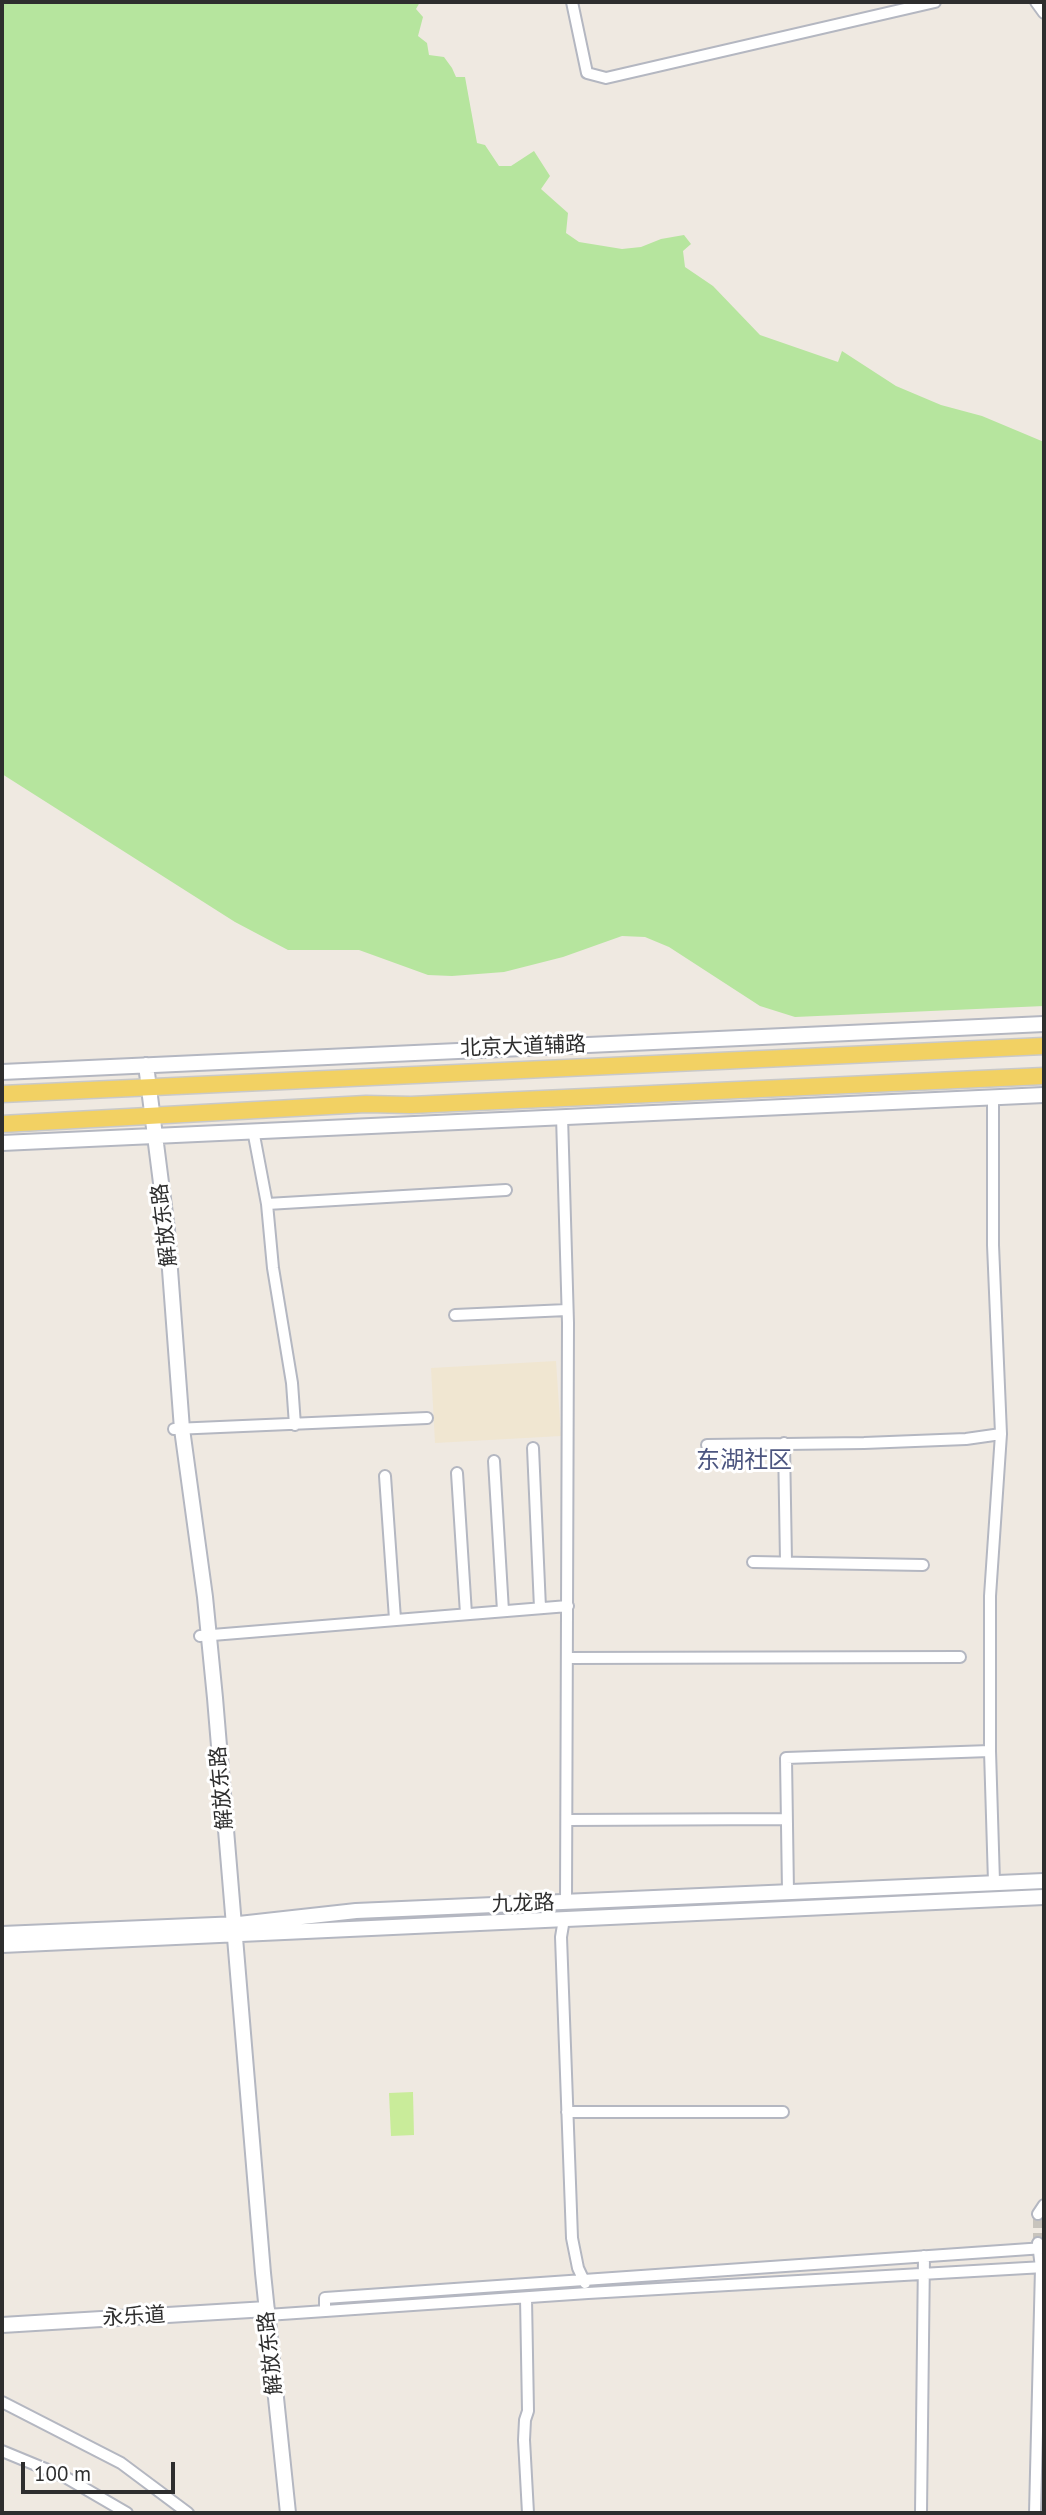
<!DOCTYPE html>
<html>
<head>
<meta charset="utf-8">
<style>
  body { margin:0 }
  #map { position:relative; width:1046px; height:2515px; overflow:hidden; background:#efe9e1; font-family:"PT Sans",sans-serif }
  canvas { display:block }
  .frame { position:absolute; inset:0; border:4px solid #2e2e2e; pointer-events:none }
  .scale { position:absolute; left:21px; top:2462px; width:154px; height:32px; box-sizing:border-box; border:4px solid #2e2e2e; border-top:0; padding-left:9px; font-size:21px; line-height:24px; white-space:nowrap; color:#2e2e2e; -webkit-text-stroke:5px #fff; paint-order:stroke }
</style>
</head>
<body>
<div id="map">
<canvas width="1046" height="2515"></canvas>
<div class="frame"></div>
<div class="scale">100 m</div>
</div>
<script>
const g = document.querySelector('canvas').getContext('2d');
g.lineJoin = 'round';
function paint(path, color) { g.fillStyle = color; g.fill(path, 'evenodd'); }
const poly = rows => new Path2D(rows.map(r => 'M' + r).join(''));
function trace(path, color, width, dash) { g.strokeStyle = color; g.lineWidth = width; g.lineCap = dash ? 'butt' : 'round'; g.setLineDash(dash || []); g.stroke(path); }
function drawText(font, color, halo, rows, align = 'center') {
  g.font = font + ' "PT Sans","Noto Sans SC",sans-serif'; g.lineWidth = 6; g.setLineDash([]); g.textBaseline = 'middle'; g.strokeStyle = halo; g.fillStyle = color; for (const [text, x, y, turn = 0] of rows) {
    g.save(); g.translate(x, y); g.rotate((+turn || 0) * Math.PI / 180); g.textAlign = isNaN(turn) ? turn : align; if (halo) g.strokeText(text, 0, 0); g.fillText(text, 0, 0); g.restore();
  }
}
const education = poly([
  [556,1361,561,1436,435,1443,431,1368]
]);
const green = poly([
  [2,2,420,2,416,9,423,17,418,36,427,43,429,55,444,57,452,68,456,77,465,77,477,143,485,145,499,166,511,166,534,151,550,176,541,189,568,213,566,233,579,242,622,249,641,247,661,239,684,235,691,244,683,251,685,267,713,286,760,335,838,362,842,351,896,386,941,405,982,416,1044,442,1044,1006,795,1017,760,1006,669,947,645,937,622,936,563,957,504,972,452,976,428,975,359,950,288,950,235,922,2,774]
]);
const pitch = poly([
  [413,2092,414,2135,391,2136,389,2093]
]);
const streetTunnel = poly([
  [1038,2243,1038,2214]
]);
const street = poly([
  [572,2,587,73,606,78,935,2],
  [1036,2,1044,13],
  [993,1097,993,1245,1001,1434,990,1596,990,1751,994,1882],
  [562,1116,568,1323,566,1902],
  [253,1130,267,1204,273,1268,292,1383,295,1425],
  [267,1204,506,1190],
  [455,1315,567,1310],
  [174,1429,427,1418],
  [784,1443,786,1562],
  [707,1445,864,1443,966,1439,1001,1434],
  [533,1448,540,1608],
  [494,1461,503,1611],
  [457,1473,466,1614],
  [385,1476,395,1619],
  [753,1562,923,1565],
  [200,1636,568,1606],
  [567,1658,960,1657],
  [567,1820,786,1819],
  [788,1892,786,1758,990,1751],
  [564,1919,561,1937,572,2238,578,2268,585,2283],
  [567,2112,783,2112],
  [1038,2214,1044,2205],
  [526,2298,528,2411,525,2420,524,2440,528,2513],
  [325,2311,325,2298,1044,2248],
  [267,2315,588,2293,1044,2267],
  [2,2402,121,2463,188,2513],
  [2,2451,65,2477,127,2513],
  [921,2513,924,2256],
  [1035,2513,1041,2268,1038,2243]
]);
const secondary = poly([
  [146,1065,167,1230,182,1429,205,1597,215,1698,263,2273,288,2513],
  [2,1072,1044,1024],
  [2,1143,1044,1095],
  [2,1934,239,1924,356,1911,1044,1881],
  [2,1945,1044,1897],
  [2,2325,267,2309]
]);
const primary = poly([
  [2,1094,1044,1046],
  [2,1124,366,1104,411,1105,1044,1076]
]);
const streetNames = [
  ["北京大道辅路",523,1047,-2],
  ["解放东路",165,1225,-97],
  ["解放东路",222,1788,-95],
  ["九龙路",523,1904,-2],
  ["永乐道",134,2317,-3],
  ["解放东路",271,2353,-96]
];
const quarterNames = [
  ["东湖社区",744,1461]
];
paint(education, '#f0e6d1');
paint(green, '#b6e59e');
paint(pitch, '#c9ec9a');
trace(streetTunnel, '#c8c4bd', 10, [10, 5]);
trace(street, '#b4b7c1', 14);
trace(secondary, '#b4b7c1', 18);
trace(primary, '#c9c9c9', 19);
trace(street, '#fff', 10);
trace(secondary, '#fff', 14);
trace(primary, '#f2d163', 16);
drawText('21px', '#2e2e2e', '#fff', streetNames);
drawText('24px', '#4d5680', '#fff', quarterNames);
</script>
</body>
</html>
